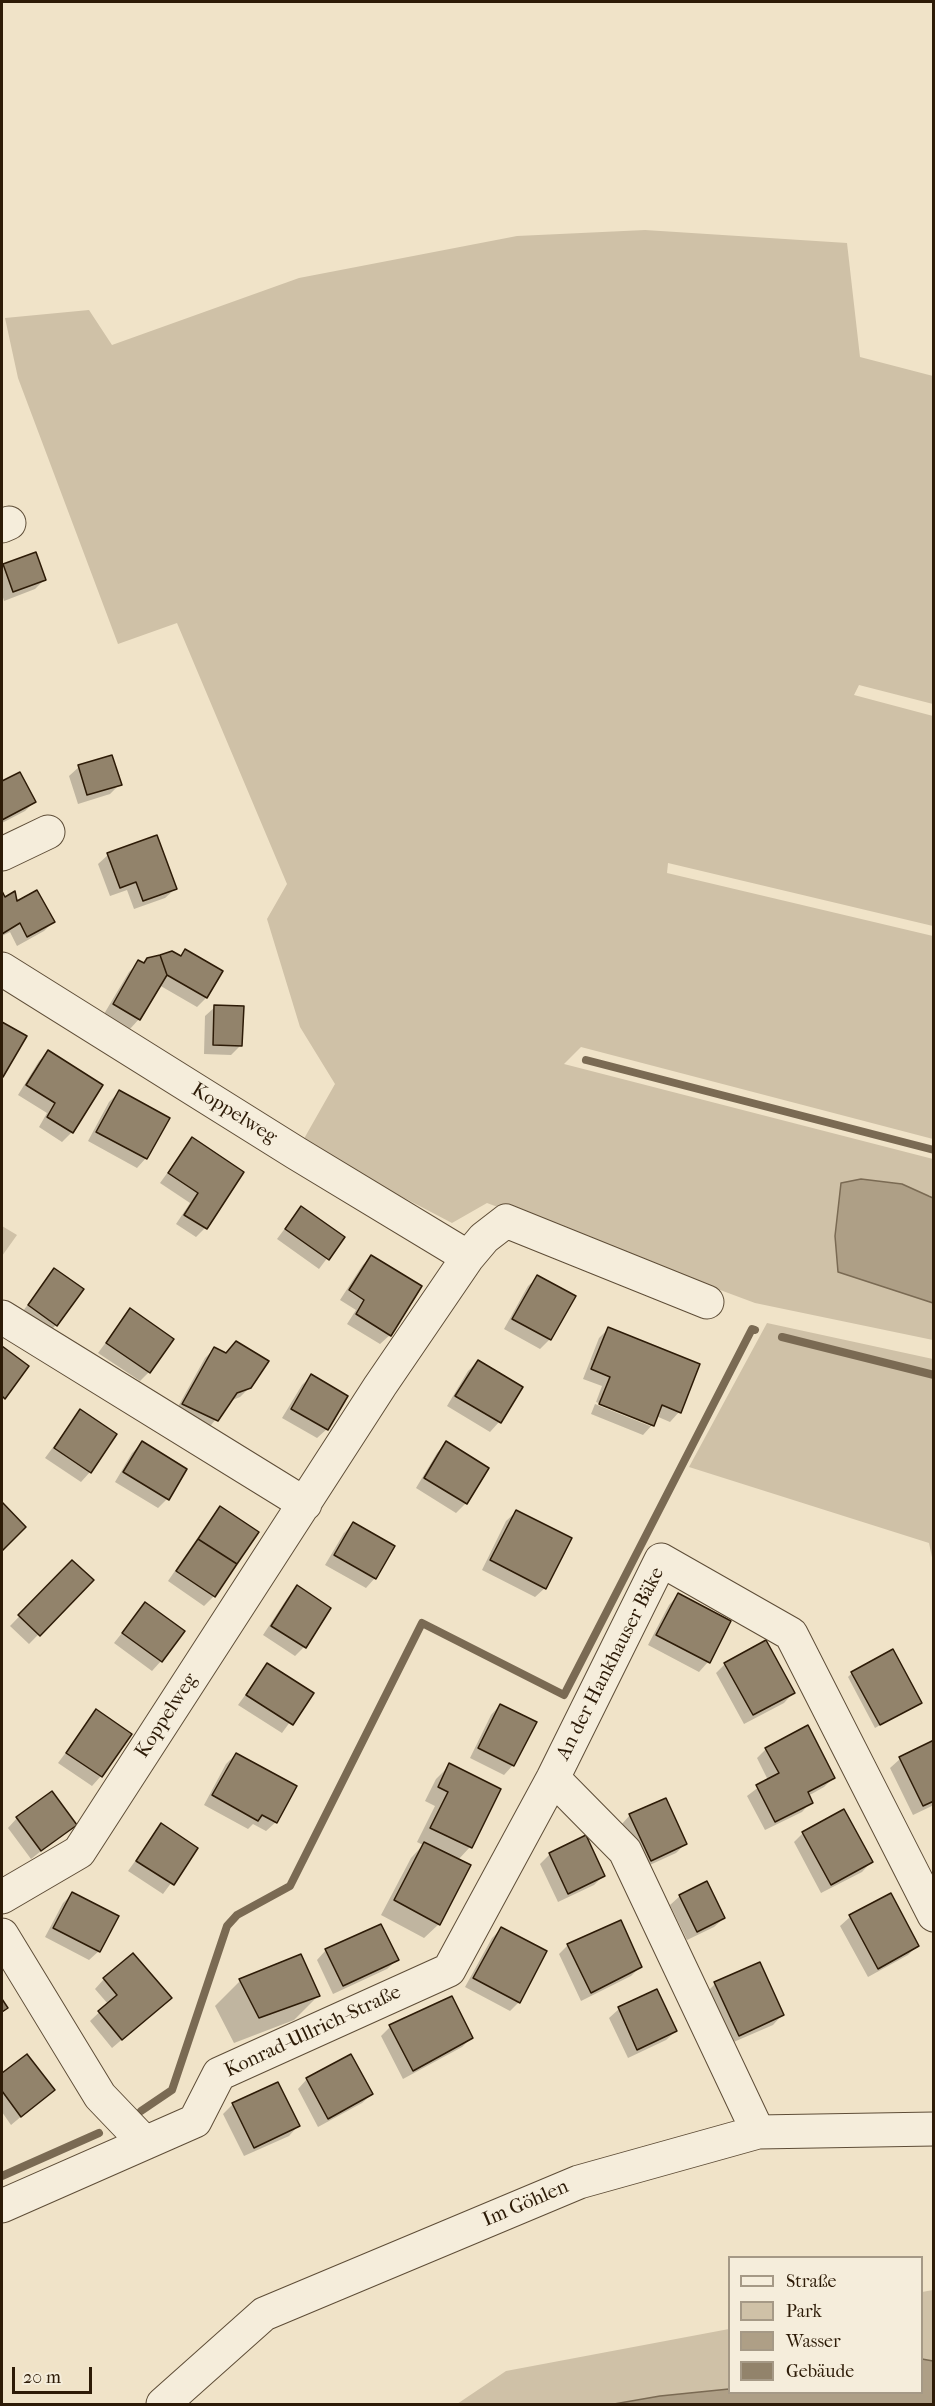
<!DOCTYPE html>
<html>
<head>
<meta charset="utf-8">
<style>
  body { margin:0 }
  #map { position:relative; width:935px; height:2406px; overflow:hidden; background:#f0e3c8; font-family:"IM FELL French Canon",serif }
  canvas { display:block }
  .frame { position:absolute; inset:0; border:3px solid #2d1b07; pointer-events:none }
  .legend { position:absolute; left:728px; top:2256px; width:195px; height:138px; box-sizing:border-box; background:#f5eddb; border:2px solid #a59986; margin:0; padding:8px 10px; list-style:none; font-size:18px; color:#2d1b07 }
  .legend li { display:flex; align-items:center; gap:12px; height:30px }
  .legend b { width:30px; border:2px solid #a59986 }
  .scale { position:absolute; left:12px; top:2367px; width:80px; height:27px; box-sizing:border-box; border:3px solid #2d1b07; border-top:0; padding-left:8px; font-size:18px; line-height:21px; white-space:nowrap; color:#2d1b07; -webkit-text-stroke:4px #f5eddb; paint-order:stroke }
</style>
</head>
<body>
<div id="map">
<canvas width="935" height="2406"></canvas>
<div class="frame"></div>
<ul class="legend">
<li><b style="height:8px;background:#f5eddb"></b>Straße</li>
<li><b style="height:16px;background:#cfc1a7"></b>Park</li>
<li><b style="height:16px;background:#ae9f86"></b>Wasser</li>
<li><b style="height:16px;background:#92836b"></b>Gebäude</li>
</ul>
<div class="scale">20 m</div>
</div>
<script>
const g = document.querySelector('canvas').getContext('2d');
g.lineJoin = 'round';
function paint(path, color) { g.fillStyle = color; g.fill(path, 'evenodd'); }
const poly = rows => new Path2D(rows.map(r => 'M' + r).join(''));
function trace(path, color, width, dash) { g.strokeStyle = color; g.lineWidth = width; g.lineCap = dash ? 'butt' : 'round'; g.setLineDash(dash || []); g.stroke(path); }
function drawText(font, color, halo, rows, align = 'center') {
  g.font = font + ' "IM FELL French Canon",serif'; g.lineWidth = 5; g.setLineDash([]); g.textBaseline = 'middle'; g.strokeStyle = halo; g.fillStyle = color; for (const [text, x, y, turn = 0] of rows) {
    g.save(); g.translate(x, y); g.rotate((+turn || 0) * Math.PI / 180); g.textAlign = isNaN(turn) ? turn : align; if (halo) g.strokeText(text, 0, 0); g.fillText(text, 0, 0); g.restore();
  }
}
const green = poly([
  [645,230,847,243,860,357,933,376,933,704,859,685,854,695,933,716,933,926,668,863,667,873,933,936,933,1139,581,1047,564,1064,933,1159,933,1198,929,1195,839,1272,933,1303,933,1340,755,1303,487,1203,452,1223,301,1144,335,1084,300,1027,267,919,287,884,177,623,118,644,18,378,5,318,89,310,112,345,299,278,517,236],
  [2,1226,17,1235,2,1256],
  [767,1323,933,1359,933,1562,929,1543,689,1467],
  [933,2290,933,2361,922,2359,922,2292],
  [729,2329,729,2389,660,2396,614,2404,457,2404,506,2371]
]);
const water = poly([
  [861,1179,902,1184,933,1198,933,1303,838,1272,835,1236,841,1183,861,1179],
  [922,2359,933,2361,933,2404,614,2404,660,2396,729,2389,730,2392,922,2392,922,2359]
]);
const shadow = poly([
  [4,565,44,580,35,589,4,601,2,594,2,568],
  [79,767,120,784,110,794,78,804,69,776],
  [19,774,34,802,25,811,2,823,2,783],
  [108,855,175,889,165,898,134,909,127,890,110,896,98,864],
  [2,894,4,899,53,922,44,931,17,946,10,932,2,936],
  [185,951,221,972,206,998,197,1007,159,985,139,1019,130,1029,104,1014,129,972,139,962,143,965,180,956],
  [215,1007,241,1045,231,1055,204,1054,205,1016],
  [2,1023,25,1037,2,1077],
  [48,1052,101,1085,72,1132,62,1142,39,1127,47,1113,18,1095,39,1061],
  [119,1092,146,1158,137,1168,88,1141,109,1102],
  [192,1139,242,1172,205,1228,196,1237,176,1224,190,1203,160,1183],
  [301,1207,343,1237,319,1269,277,1239],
  [371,1256,390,1335,380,1344,347,1324,356,1310,340,1300,362,1266],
  [54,1270,56,1325,47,1334,20,1315],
  [538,1277,574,1297,550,1339,540,1349,504,1329,528,1286],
  [130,1310,149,1372,140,1381,98,1353],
  [608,1329,679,1412,670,1422,656,1416,652,1425,643,1435,591,1414,595,1404,650,1426,650,1423,596,1402,602,1386,583,1379,599,1338],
  [236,1342,250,1387,240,1397,230,1401,208,1429,174,1414,205,1358,214,1349,225,1354],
  [2,1348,27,1367,2,1400],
  [478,1361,521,1387,499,1422,490,1432,447,1406,468,1371],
  [311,1376,327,1429,317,1438,282,1418,302,1385],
  [80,1411,90,1472,81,1482,45,1458],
  [142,1443,167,1499,158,1508,115,1482,132,1453],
  [446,1443,487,1468,466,1503,456,1513,416,1488,437,1453],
  [2,1504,24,1527,2,1549],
  [220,1508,257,1532,214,1596,204,1606,168,1581,211,1518],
  [516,1512,545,1588,535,1597,482,1570,506,1521],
  [353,1524,393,1547,375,1578,366,1588,325,1565,344,1533],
  [72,1562,92,1580,29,1644,10,1626],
  [298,1587,304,1647,295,1656,263,1635,288,1597],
  [678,1595,729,1622,708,1662,699,1672,648,1645,669,1605],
  [145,1604,161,1661,152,1671,114,1643],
  [725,1664,793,1693,784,1703,744,1724,716,1673],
  [267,1665,311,1693,282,1733,238,1705],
  [852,1673,920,1702,875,1728,848,1677],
  [500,1705,513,1765,504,1775,470,1758,491,1715],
  [97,1711,101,1776,92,1786,58,1763],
  [934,1742,934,1805,913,1815,890,1768,900,1759],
  [766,1749,833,1778,824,1787,808,1796,811,1802,802,1812,765,1830,747,1796,768,1780,757,1758],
  [236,1754,276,1822,266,1831,253,1824,248,1829,204,1805,226,1764],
  [450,1765,499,1790,470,1847,458,1860,439,1924,424,1938,381,1915,411,1858,423,1845,417,1842,435,1806,425,1801,436,1779],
  [630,1815,685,1844,676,1853,641,1869,621,1825],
  [17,1818,75,1824,31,1859,8,1828],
  [161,1825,196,1849,163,1894,128,1871],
  [803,1833,871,1862,862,1872,821,1893,794,1842],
  [586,1837,603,1876,594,1885,558,1902,540,1864,550,1854],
  [72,1894,99,1951,89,1960,45,1937,63,1903],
  [890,1895,917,1946,908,1955,868,1977,840,1926,850,1917],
  [680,1896,724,1918,714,1927,687,1940,670,1905],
  [501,1929,519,2002,510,2011,465,1987,492,1938],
  [568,1945,640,1967,631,1976,581,2001,559,1954],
  [326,1950,397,1960,387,1969,333,1994,317,1960],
  [104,1979,160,2007,112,2048,90,2021,108,2004,95,1989],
  [240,1981,319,1995,294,2020,234,2043,215,2006],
  [715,1984,782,2015,773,2025,729,2044,706,1993],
  [657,1991,676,2031,666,2040,628,2058,609,2018,619,2009],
  [390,2027,471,2038,462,2047,403,2079,381,2036],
  [27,2056,53,2090,11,2125,2,2112,2,2075],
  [307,2079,372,2094,362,2103,318,2127,298,2089],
  [277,2083,298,2126,289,2136,244,2156,223,2114,233,2104]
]);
const stream = poly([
  [586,1060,934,1150],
  [782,1337,934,1375],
  [141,2111,172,2090,227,1926,237,1915,290,1886,422,1623,564,1695,752,1329,755,1330],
  [2,2176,99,2133]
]);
const building = poly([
  [36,552,46,580,13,592,3,564,36,552],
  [112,755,122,785,87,795,78,765,112,755],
  [20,772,36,802,2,820,2,781,20,772],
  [157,835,177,889,143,901,136,882,120,888,107,853,157,835],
  [37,890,55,922,27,937,20,923,2,934,2,891,5,897,15,891,17,901,37,890],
  [185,949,223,971,207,998,167,975,160,955,172,951,181,956,185,949],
  [160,955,167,975,140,1020,113,1004,138,960,144,963,147,958,160,955],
  [214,1005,244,1006,242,1046,213,1045,214,1005],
  [2,1022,27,1036,3,1077,2,1076,2,1022],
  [48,1050,103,1085,73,1133,47,1117,55,1103,26,1085,48,1050],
  [119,1090,170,1118,147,1159,96,1132,119,1090],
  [192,1137,244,1172,207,1229,184,1215,198,1193,168,1173,192,1137],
  [301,1206,345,1237,329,1260,285,1229,301,1206],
  [371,1255,422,1286,391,1336,356,1314,364,1300,349,1290,371,1255],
  [54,1268,84,1289,57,1326,28,1305,54,1268],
  [537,1275,576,1296,551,1340,512,1319,537,1275],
  [130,1308,174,1339,150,1373,106,1343,130,1308],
  [608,1327,700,1364,681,1413,662,1405,654,1426,599,1404,610,1377,591,1369,608,1327],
  [236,1341,269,1361,251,1388,237,1393,218,1421,182,1404,214,1347,226,1353,236,1341],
  [2,1346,29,1366,5,1399,2,1396,2,1346],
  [478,1360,523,1387,501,1423,455,1396,478,1360],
  [311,1374,348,1396,328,1430,291,1409,311,1374],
  [80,1409,117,1434,91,1473,54,1448,80,1409],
  [142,1441,187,1469,169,1500,123,1472,142,1441],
  [446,1441,489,1468,467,1504,424,1478,446,1441],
  [2,1502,26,1527,2,1551,2,1502],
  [220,1506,259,1532,237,1564,198,1539,220,1506],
  [516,1510,572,1538,546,1589,490,1560,516,1510],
  [353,1522,395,1546,376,1579,334,1555,353,1522],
  [198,1539,237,1564,215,1597,176,1571,198,1539],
  [72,1560,94,1580,40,1636,18,1615,72,1560],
  [297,1585,331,1608,306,1648,271,1626,297,1585],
  [678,1593,731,1621,710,1663,656,1635,678,1593],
  [145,1602,185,1631,162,1662,122,1633,145,1602],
  [766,1640,795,1693,753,1715,724,1663,766,1640],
  [893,1649,922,1703,880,1725,851,1672,893,1649],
  [267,1663,314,1693,293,1725,246,1695,267,1663],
  [500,1704,537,1722,514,1766,478,1748,500,1704],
  [96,1709,132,1734,102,1777,66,1753,96,1709],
  [808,1725,835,1778,808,1792,813,1803,775,1822,756,1785,779,1773,765,1748,808,1725],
  [934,1740,934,1801,923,1806,899,1757,934,1740],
  [236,1753,297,1786,277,1823,262,1815,258,1821,212,1795,236,1753],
  [449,1763,501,1789,472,1848,430,1828,448,1792,438,1787,449,1763],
  [52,1791,77,1825,41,1851,16,1817,52,1791],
  [666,1798,687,1844,651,1861,629,1814,666,1798],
  [844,1809,873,1862,831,1885,802,1832,844,1809],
  [161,1823,198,1848,174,1885,136,1861,161,1823],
  [586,1835,605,1876,568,1894,549,1853,586,1835],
  [424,1842,471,1865,440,1925,394,1900,424,1842],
  [707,1881,725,1918,697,1932,679,1895,707,1881],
  [72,1892,119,1916,100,1952,53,1928,72,1892],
  [891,1893,919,1946,878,1969,849,1915,891,1893],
  [621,1920,642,1967,591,1993,567,1944,621,1920],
  [381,1924,399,1960,343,1986,325,1949,381,1924],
  [501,1927,547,1951,520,2003,473,1978,501,1927],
  [133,1953,172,1998,122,2040,98,2011,117,1995,103,1978,133,1953],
  [301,1954,320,1996,259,2018,239,1979,301,1954],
  [760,1962,784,2015,739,2036,714,1982,760,1962],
  [657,1989,677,2031,637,2050,618,2007,657,1989],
  [452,1996,473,2038,413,2071,389,2025,452,1996],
  [2,1999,8,2008,2,2012,2,1999],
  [27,2054,55,2090,21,2117,2,2091,2,2073,27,2054],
  [351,2054,373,2094,328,2119,306,2078,351,2054],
  [278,2082,300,2126,254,2148,232,2103,278,2082]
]);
const minor = poly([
  [2,526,9,523],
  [2,854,48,832],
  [2,969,296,1153,468,1257,380,1386,79,1852,2,1897],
  [468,1257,484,1238,506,1221,707,1302],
  [2,1317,305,1504],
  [553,1778,625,1851,758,2132],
  [2,1935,100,2096,144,2142],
  [2,2206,195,2121,219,2074,449,1970,553,1778,661,1560,791,1634,934,1915],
  [163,2404,264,2314,579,2182,758,2132,934,2129]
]);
const streetNames = [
  ["Koppelweg",234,1114,32],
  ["An der Hankhauser Bäke",611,1664,-63],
  ["Koppelweg",167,1716,-57],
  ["Konrad-Ullrich-Straße",313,2032,-25],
  ["Im Göhlen",526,2204,-23]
];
paint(green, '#cfc1a7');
paint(water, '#ae9f86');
trace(water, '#7a6a53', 1.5);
paint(shadow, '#0003');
trace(stream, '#7a6a53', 8);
paint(building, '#92836b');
trace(building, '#2d1b07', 1.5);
trace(minor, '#5e4d37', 35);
trace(minor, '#f5eddb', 33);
drawText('20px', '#2d1b07', '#f5eddb', streetNames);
</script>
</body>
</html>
